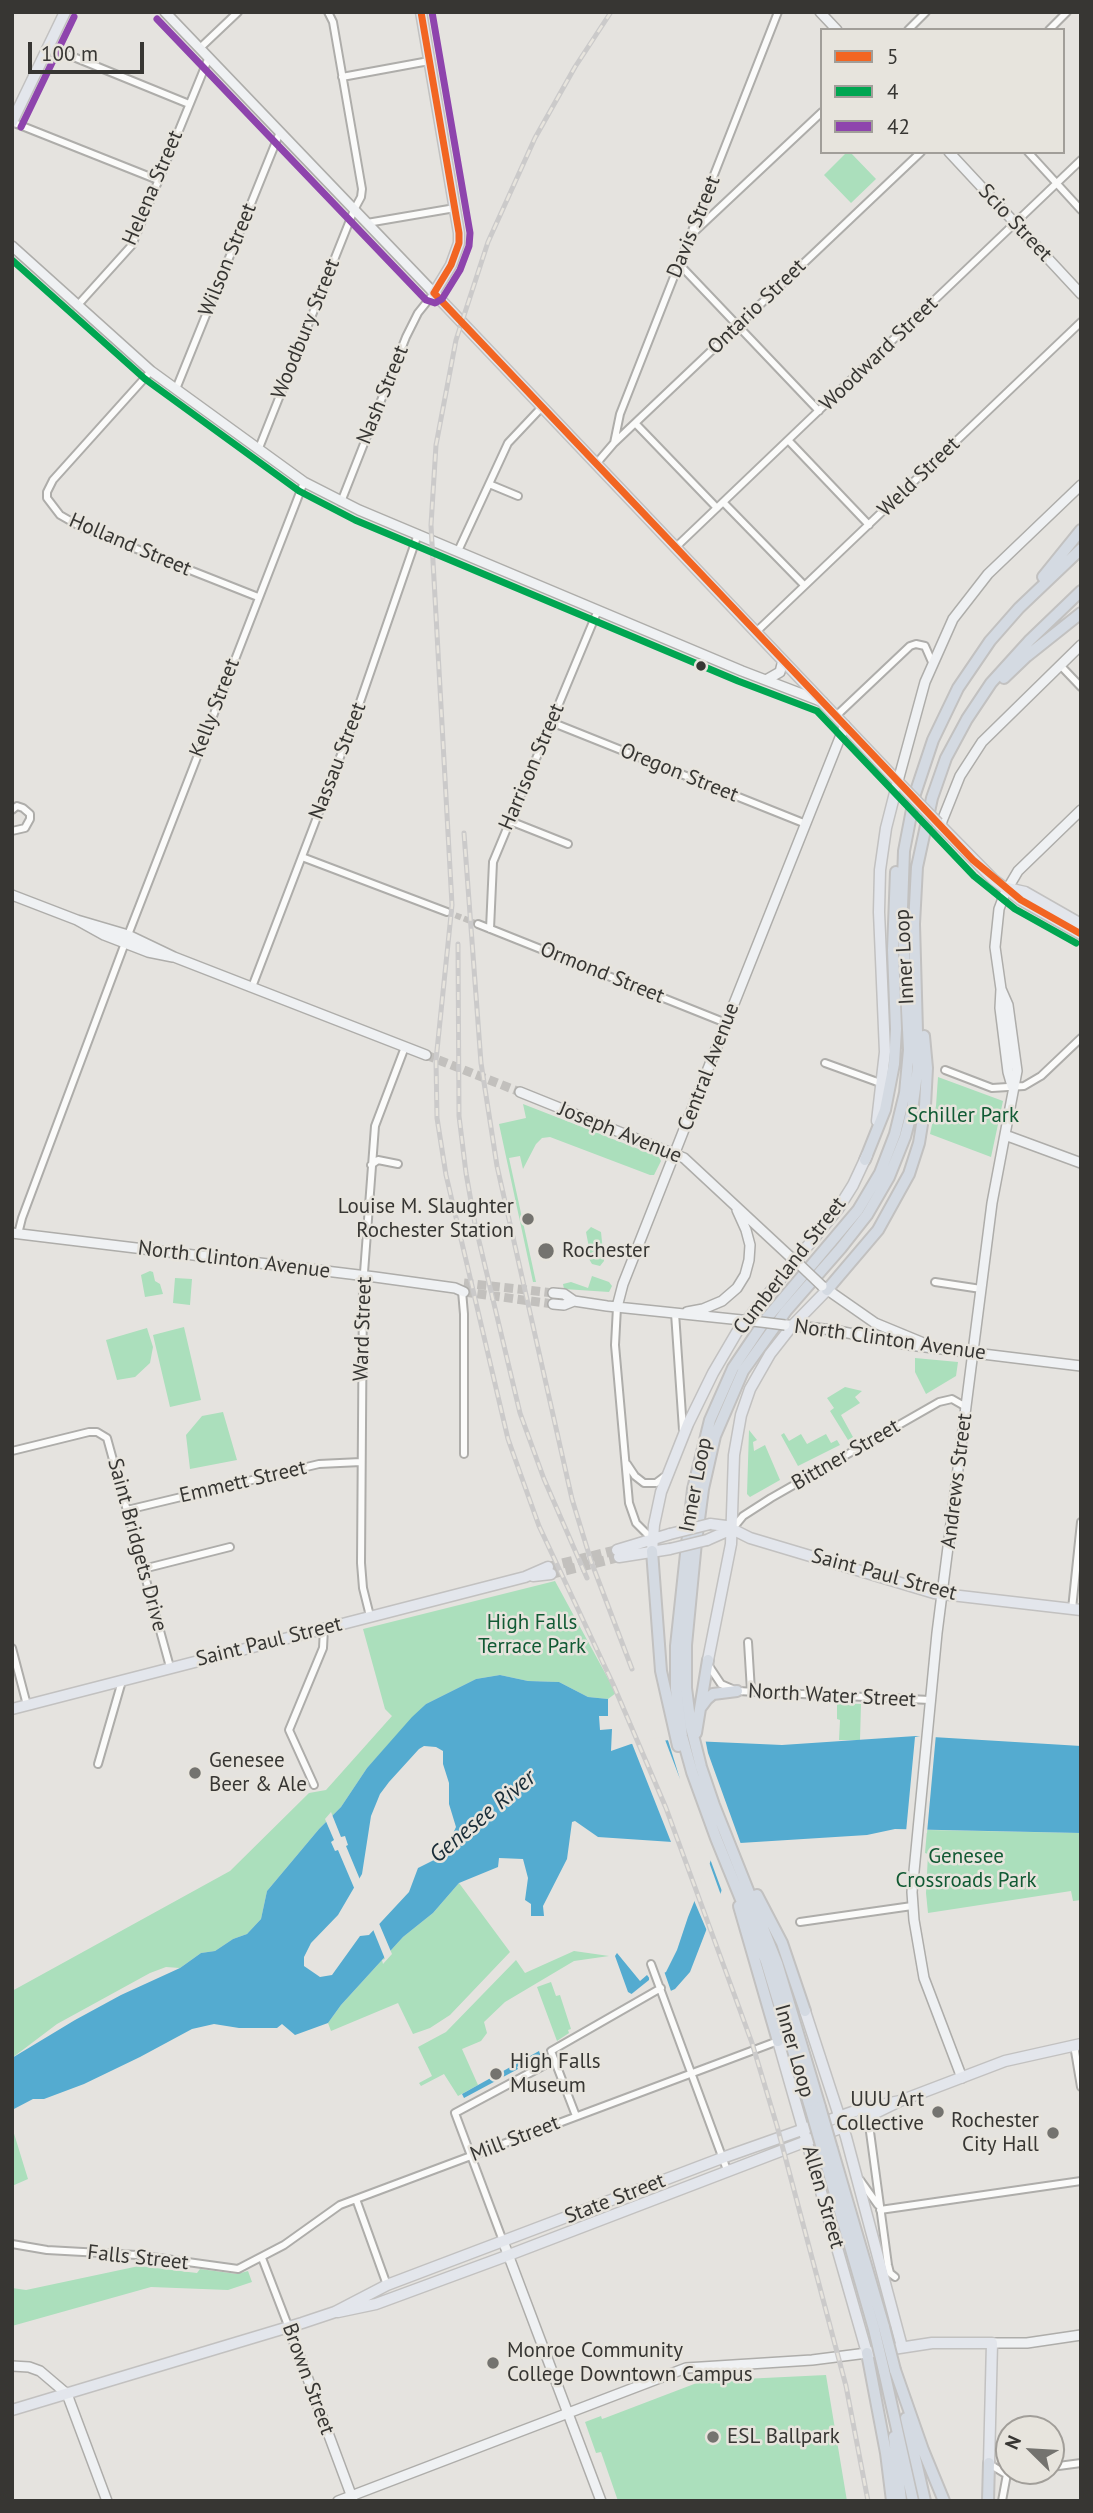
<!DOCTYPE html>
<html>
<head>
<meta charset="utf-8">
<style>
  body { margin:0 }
  #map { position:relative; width:1093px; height:2513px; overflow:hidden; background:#e5e3df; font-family:"PT Sans",sans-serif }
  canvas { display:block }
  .frame { position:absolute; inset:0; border:14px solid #373633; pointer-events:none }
  .legend { position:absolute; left:820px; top:28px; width:245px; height:126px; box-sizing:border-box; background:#e7e4dd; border:2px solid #a19e99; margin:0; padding:9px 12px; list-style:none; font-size:21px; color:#373633 }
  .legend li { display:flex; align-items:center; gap:14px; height:35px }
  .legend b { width:35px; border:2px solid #a19e99 }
  .north { position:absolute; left:995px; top:2415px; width:70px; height:70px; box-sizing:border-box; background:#e7e4dd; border:2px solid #a19e99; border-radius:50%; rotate:294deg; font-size:19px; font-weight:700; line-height:28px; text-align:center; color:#373633 }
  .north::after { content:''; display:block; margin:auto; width:24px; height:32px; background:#74736f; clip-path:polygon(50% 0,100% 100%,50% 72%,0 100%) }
  .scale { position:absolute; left:28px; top:42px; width:116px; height:32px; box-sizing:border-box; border:4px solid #373633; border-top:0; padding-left:9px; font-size:21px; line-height:24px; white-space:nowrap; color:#373633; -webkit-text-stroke:5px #e7e4dd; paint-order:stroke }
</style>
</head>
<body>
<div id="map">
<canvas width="1093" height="2513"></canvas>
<div class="frame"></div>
<ul class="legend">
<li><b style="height:9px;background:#f26522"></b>5</li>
<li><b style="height:9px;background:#00a651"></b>4</li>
<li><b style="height:9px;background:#8e44ad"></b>42</li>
</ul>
<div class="north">N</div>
<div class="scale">100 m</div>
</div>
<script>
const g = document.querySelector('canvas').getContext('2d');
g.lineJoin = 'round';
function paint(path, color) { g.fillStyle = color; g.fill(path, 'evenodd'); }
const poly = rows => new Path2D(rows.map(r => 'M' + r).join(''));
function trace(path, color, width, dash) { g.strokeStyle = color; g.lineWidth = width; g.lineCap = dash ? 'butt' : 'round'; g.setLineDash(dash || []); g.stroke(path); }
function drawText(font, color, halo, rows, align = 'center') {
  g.font = font + ' "PT Sans",sans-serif'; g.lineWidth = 5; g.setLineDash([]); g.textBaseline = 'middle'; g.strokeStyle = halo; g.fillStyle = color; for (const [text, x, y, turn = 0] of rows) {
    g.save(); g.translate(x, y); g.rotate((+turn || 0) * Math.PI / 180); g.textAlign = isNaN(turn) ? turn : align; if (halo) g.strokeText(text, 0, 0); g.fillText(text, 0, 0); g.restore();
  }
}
const green = poly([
  [847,152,850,152,876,179,851,203,824,175],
  [938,1077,1003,1101,991,1157,930,1134,936,1106],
  [523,1104,659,1157,661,1161,654,1175,650,1175,550,1137,542,1138,536,1144,523,1169,520,1156,509,1158,536,1282,533,1282,499,1124,526,1118],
  [591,1227,601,1232,604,1261,600,1266,592,1264,589,1259,591,1258,586,1232],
  [150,1271,153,1272,155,1281,160,1284,163,1294,145,1297,141,1275],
  [592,1276,609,1282,612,1286,609,1292,564,1289,563,1284,571,1282,588,1288],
  [175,1278,192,1279,190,1305,173,1303],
  [184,1327,201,1400,170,1407,153,1335],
  [147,1328,153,1347,150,1363,135,1377,117,1380,106,1340],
  [915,1358,958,1362,956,1376,926,1394,915,1372],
  [845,1387,862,1391,855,1397,860,1403,841,1415,853,1437,848,1440,830,1411,834,1408,827,1398],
  [223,1412,237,1460,190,1469,186,1435,202,1416],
  [749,1430,757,1440,753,1442,754,1451,765,1445,780,1480,750,1497,747,1494],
  [784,1433,789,1441,801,1434,807,1444,826,1434,831,1443,837,1440,840,1445,798,1466,781,1435],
  [555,1581,616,1693,608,1699,588,1697,559,1682,528,1681,500,1675,476,1679,426,1704,367,1768,341,1807,319,1829,267,1891,261,1919,247,1934,233,1939,215,1951,201,1953,180,1968,166,1967,150,1973,57,2024,12,2058,12,1991,230,1871,309,1793,326,1790,392,1716,385,1709,363,1629],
  [837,1703,861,1704,860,1740,839,1740,840,1720,837,1719],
  [927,1830,1081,1833,1081,1900,1073,1901,1071,1891,928,1913,926,1893,928,1854,925,1853],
  [459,1883,510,1952,450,2015,430,2028,413,2034,398,2003,331,2031,328,2023,341,2005,403,1937,433,1913],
  [574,1951,609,1956,574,1961,505,2002,484,2022,487,2033,481,2041,462,2049,478,2085,458,2096,444,2074,421,2086,419,2083,432,2076,418,2047,446,2032,516,1960,525,1973],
  [551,1982,556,1996,560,1995,571,2029,568,2030,569,2033,557,2041,537,1987],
  [12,2127,28,2179,12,2186],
  [139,2266,197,2273,200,2269,237,2274,248,2271,252,2282,228,2290,151,2287,12,2326,12,2288,26,2290],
  [826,2375,847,2501,618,2501,601,2452,596,2453,585,2422,601,2416,602,2419,605,2418,702,2381]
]);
const water = poly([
  [500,1675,528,1681,559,1682,588,1697,608,1699,608,1716,599,1716,600,1730,612,1729,611,1751,631,1744,670,1740,782,1745,916,1736,1081,1746,1081,1833,895,1829,867,1835,740,1843,690,1972,675,1989,646,2002,628,1992,615,1956,617,1953,640,1981,647,1975,650,1979,666,1972,677,1950,688,1917,717,1845,598,1837,575,1821,572,1822,567,1859,543,1906,544,1916,531,1916,531,1904,525,1900,528,1878,523,1859,499,1858,498,1867,459,1883,433,1913,403,1937,341,2005,328,2023,295,2035,282,2024,277,2028,239,2028,214,2024,192,2029,140,2057,84,2084,44,2099,33,2099,12,2110,12,2058,75,2020,121,1995,180,1968,201,1953,215,1951,233,1939,247,1934,261,1919,267,1891,319,1829,341,1807,367,1768,412,1717,426,1704,476,1679],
  [424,1746,436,1747,443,1751,443,1764,449,1783,449,1804,456,1827,446,1848,434,1860,418,1868,409,1892,369,1935,360,1936,332,1975,320,1977,304,1966,304,1957,311,1943,338,1915,362,1874,371,1816,380,1794,389,1782,419,1749],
  [539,2051,541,2057,527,2064,525,2062,517,2067,518,2069,464,2098,462,2094]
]);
const pier = poly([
  [931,1734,936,1734,927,1833,906,1832,915,1737],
  [664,1737,680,1779,667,1737,705,1738,708,1753,742,1847,723,1894,709,1856,712,1848,673,1847,631,1741],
  [331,1812,341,1837,345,1836,348,1845,346,1846,361,1882,355,1890,338,1850,335,1851,331,1842,334,1840,325,1819],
  [709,1862,722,1898,707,1931,693,1898],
  [378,1921,392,1954,383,1964,382,1960,385,1959,372,1927],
  [664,1971,672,1994,645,2005,629,1996,649,1980,649,1977]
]);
const streetTunnel = poly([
  [447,912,478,924]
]);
const secondaryTunnel = poly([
  [426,1055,520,1092],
  [464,1283,553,1293],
  [464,1292,553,1304]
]);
const primaryTunnel = poly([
  [548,1567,617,1550],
  [551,1574,619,1557]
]);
const street = poly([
  [908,30,926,12],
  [1049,30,1067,12],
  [49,47,189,104],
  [200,48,238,12],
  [342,77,429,61],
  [12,122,158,180],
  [1028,152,1081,210],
  [367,223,455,208],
  [693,233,822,112],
  [679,264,819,411],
  [77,306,132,245,209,57],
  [151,371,53,480,47,492,47,498,60,515,81,527,258,597],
  [176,389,280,132],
  [636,424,717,508],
  [788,440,869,525],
  [614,443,620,414,778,12],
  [259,448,354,210,361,197,362,189,333,22,328,12],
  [596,464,614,443,921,152],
  [489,484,518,496],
  [341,502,406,337,418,313,434,293],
  [723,502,804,585],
  [676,547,1081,160],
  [458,551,508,443,542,407],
  [756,632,1081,322],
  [1060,665,1081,687],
  [836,716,910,646,916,644,925,646,932,662],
  [551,722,806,824],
  [12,810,17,806,23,808,30,814,30,819,25,828,12,831],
  [510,821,568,844],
  [302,857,447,912],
  [478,924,726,1023],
  [490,929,493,862,598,610],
  [128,935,304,482],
  [252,987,350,731,418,534],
  [825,1063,883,1084],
  [945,1070,992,1088,1024,1086,1041,1076,1081,1038],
  [371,1165,378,1160,398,1164],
  [18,1234,22,1218,125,943],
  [935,1282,981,1289],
  [462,1291,464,1314,464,1454],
  [617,1307,615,1345,629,1503,636,1523,652,1539],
  [675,1313,683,1430],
  [12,1451,89,1432,97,1432,107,1438,170,1667],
  [627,1464,635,1476,644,1483,656,1483,664,1477],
  [127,1510,319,1464,361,1462],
  [734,1527,743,1516,771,1498,939,1402,952,1399,966,1407],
  [143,1569,230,1547],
  [1072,1609,1081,1522],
  [370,1616,363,1588,361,1563,363,1286,375,1126,405,1047],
  [748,1642,751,1691],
  [12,1648,27,1705],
  [709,1666,721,1684,737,1691,930,1700],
  [98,1764,122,1681],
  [314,1785,289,1730,323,1648,324,1628],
  [800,1922,912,1906],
  [651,1964,727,2170],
  [1074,2045,1081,2087],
  [576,2116,551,2051,661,1988],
  [868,2117,888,2265,890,2273,895,2277],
  [860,2180,878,2205],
  [356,2199,387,2285],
  [880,2210,1081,2181],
  [503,2241,455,2113,554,2060],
  [12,2244,47,2250,137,2255,238,2269,284,2245,340,2205,778,2041],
  [262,2258,289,2328],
  [991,2465,1004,2473,1024,2471],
  [1051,2467,1081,2463],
  [1002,2501,1007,2474]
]);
const secondary = poly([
  [165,12,434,293],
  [820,12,837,30],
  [949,152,1081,294],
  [12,246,151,371,304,482,359,510,742,671,823,702],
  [766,680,780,672,783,660],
  [898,781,925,682,953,619,988,574,1081,485],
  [940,826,960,776,982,742,1081,645],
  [12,895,77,920,104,935,148,952,173,957],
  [77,920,128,935,174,957,426,1055],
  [1012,1086,1008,1072,1000,1008,1001,989,995,947,999,909,1005,893,1018,871,1081,810],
  [520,1092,684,1158,798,1264],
  [1005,1135,1081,1163],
  [12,1233,375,1277,455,1288,464,1292],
  [822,1286,875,1323,921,1342],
  [553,1293,564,1294,574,1301,607,1306,751,1321],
  [553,1304,564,1305,574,1301],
  [617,1307,623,1284,700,1089,845,725],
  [687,1312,703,1309,722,1301,737,1288,745,1275,749,1260,750,1245,746,1230,737,1210],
  [787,1325,833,1330,909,1345,1081,1366],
  [962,2078,924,1978,914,1920,912,1892,937,1633,992,1203,1017,1071,1008,1005,1001,989],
  [503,2241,601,2501],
  [289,2328,353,2500],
  [992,2343,1027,2343,1081,2335],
  [12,2366,29,2367,40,2371,67,2394,107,2501],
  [338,2501,686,2368,812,2360,867,2353]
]);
const primary = poly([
  [421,12,459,233,459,243,451,265,434,293,903,787],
  [12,122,65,12],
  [938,823,994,880,1021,900,1081,934],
  [1007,888,1025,892,1081,924],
  [877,1121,885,1052,879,912,880,870,886,828,898,781],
  [710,1524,726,1526,750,1538,934,1593,1081,1610],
  [707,1540,732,1529],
  [617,1550,670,1534],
  [652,1551,654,1525,661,1492,688,1424,713,1373,737,1332,838,1209,853,1185,867,1155],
  [619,1557,670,1549],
  [533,1576,551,1574],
  [708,1660,731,1544,734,1455,741,1415,750,1389,770,1354,792,1326,827,1290],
  [12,1709,525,1577,548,1567],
  [805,2011,846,2137,902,2347],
  [778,2041,867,2353,932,2343,992,2343,989,2463],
  [338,2312,376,2304,509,2255,859,2121,900,2101,1005,2061,1081,2044],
  [12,2410,302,2323,335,2312,387,2285,722,2158,861,2109,900,2101]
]);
const highway = poly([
  [1043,577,1081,530],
  [1004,678,1027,656,1081,613],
  [865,1160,885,1110,894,1064,896,1029,893,950,896,872],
  [827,1290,878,1230,909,1174,919,1143,925,1106,927,1068,924,1036],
  [652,1551,661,1671,678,1746],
  [701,1707,707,1699,713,1694,737,1691],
  [696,1733,708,1660],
  [757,1895,782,1943,805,2011],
  [739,1906,778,2041],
  [820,2107,777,1963,714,1805,701,1767,691,1727,686,1688,686,1645,696,1542,703,1489,715,1436,743,1371,786,1311,841,1248,867,1215,889,1177,905,1137,912,1110,918,1067,914,924,917,867,932,798,946,758,967,719,991,683,1030,640,1081,591],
  [811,2110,766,1961,716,1838,692,1772,682,1736,676,1689,676,1646,693,1489,710,1420,733,1368,766,1319,858,1210,880,1173,895,1134,905,1093,909,1050,902,908,904,851,915,794,933,740,958,688,990,641,1019,608,1081,549],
  [832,2149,884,2327],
  [823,2152,874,2329],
  [867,2353,886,2453,892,2501],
  [895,2370,923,2450,944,2501],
  [884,2371,913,2501],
  [906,2418,925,2501],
  [894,2437,901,2501],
  [988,2501,989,2463]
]);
const rail = poly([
  [611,12,575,67,535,138,488,242,456,340,436,445,431,525,452,905,436,1060,437,1118,446,1175,508,1439,539,1526,613,1684,666,1808,752,2043,777,2126,846,2386,868,2501],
  [464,833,481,1063,497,1166,572,1499,591,1561,632,1669],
  [458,944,459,1116,466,1173,475,1224,520,1413,544,1479,587,1578]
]);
const secondaryBridge = poly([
  [800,1265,822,1286],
  [753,1321,785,1325]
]);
const primaryBridge = poly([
  [903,787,938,823],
  [670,1534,710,1524],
  [670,1549,707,1540]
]);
const highwayBridge = poly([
  [820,2107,832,2149],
  [811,2110,823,2152],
  [884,2327,895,2370],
  [874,2329,884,2371]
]);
const bus1 = poly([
  [421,12,459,233,459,243,451,265,434,293],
  [434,293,973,860,1021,900,1081,934]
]);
const bus2 = poly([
  [12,260,145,379,299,491,355,520,738,681,817,711,974,876,1015,909,1076,943]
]);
const bus3 = poly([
  [157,19,426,300,435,303,442,299,460,270,469,246,470,233,432,12],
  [21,127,74,17]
]);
const markers = [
  [701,666,6,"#373633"],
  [528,1219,7,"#74736f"],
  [546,1251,9,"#74736f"],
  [195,1773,7,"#74736f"],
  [496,2074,7,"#74736f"],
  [938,2112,7,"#74736f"],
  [1053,2133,7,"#74736f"],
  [493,2363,7,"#74736f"],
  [713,2437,7,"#74736f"]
];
const streetNames = [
  ["Helena Street",153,188,-67],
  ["Scio Street",1015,223,47],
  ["Davis Street",694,227,-68],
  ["Wilson Street",228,260,-68],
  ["Ontario Street",757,307,-44],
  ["Woodbury Street",306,329,-68],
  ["Woodward Street",879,354,-44],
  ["Nash Street",383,395,-68],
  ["Weld Street",919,477,-44],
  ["Holland Street",130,545,23],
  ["Kelly Street",215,708,-69],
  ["Nassau Street",338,761,-69],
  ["Harrison Street",532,767,-67],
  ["Oregon Street",679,773,22],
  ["Inner Loop",905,957,-93],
  ["Ormond Street",602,973,22],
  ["Central Avenue",709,1067,-69],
  ["Joseph Avenue",620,1133,22],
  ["North Clinton Avenue",234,1260,7],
  ["Cumberland Street",790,1266,-52],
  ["Ward Street",363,1329,-88],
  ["North Clinton Avenue",890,1340,8],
  ["Bittner Street",846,1455,-30],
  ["Andrews Street",957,1481,-83],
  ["Emmett Street",243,1482,-13],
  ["Inner Loop",696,1485,-79],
  ["Saint Bridgets Drive",137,1545,75],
  ["Saint Paul Street",884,1575,15],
  ["Saint Paul Street",269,1642,-14],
  ["North Water Street",832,1696,3],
  ["Inner Loop",794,2051,74],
  ["Mill Street",515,2139,-21],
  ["Allen Street",823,2197,74],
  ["State Street",615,2199,-21],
  ["Falls Street",138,2258,6],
  ["Brown Street",308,2379,70]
];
const parkNames = [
  ["Schiller Park",963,1116],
  ["High Falls",532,1623],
  ["Terrace Park",532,1647],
  ["Genesee",966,1857],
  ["Crossroads Park",966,1881]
];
const poiNames = [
  ["Louise M. Slaughter",514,1207,"right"],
  ["Rochester Station",514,1231,"right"],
  ["Rochester",562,1251],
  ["Genesee",209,1761],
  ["Beer & Ale",209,1785],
  ["High Falls",510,2062],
  ["Museum",510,2086],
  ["UUU Art",924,2100,"right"],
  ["Collective",924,2124,"right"],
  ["Rochester",1039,2121,"right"],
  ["City Hall",1039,2145,"right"],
  ["Monroe Community",507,2351],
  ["College Downtown Campus",507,2375],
  ["ESL Ballpark",727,2437]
];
const waterNames = [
  ["Genesee River",483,1817,-40]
];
paint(green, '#abdfbc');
paint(water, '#54abd0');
paint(pier, '#e5e3df');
trace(streetTunnel, '#c2c0bd', 6, [6, 3]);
trace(secondaryTunnel, '#c2c0bd', 9, [9, 4.5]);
trace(primaryTunnel, '#c2c0bd', 10, [10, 5]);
trace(street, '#aeadaa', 10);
trace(secondary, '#aeadaa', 12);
trace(primary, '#c2c1c0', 13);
trace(highway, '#c2c1c0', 14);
trace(street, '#fbfbfa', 6);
trace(secondary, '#eff1f3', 9);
trace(primary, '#e3e6ec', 10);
trace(highway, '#d4dae2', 10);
trace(rail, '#cbcaca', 5);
trace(rail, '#e7e4dd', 2.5, [8]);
trace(secondaryBridge, '#aeadaa', 12, []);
trace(primaryBridge, '#c2c1c0', 13, []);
trace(highwayBridge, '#c2c1c0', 14, []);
trace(secondaryBridge, '#eff1f3', 9);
trace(primaryBridge, '#e3e6ec', 10);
trace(highwayBridge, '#d4dae2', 10);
trace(bus1, '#f26522', 7);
trace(bus2, '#00a651', 7);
trace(bus3, '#8e44ad', 7);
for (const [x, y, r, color] of markers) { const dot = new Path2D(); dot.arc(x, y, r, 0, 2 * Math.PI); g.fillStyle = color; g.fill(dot); trace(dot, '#e7e4dd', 2.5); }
drawText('21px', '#373633', '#e7e4dd', streetNames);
drawText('21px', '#115a34', '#e7e4dd', parkNames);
drawText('21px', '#373633', '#e7e4dd', poiNames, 'left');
drawText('italic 23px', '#192c37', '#e7e4dd', waterNames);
</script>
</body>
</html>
